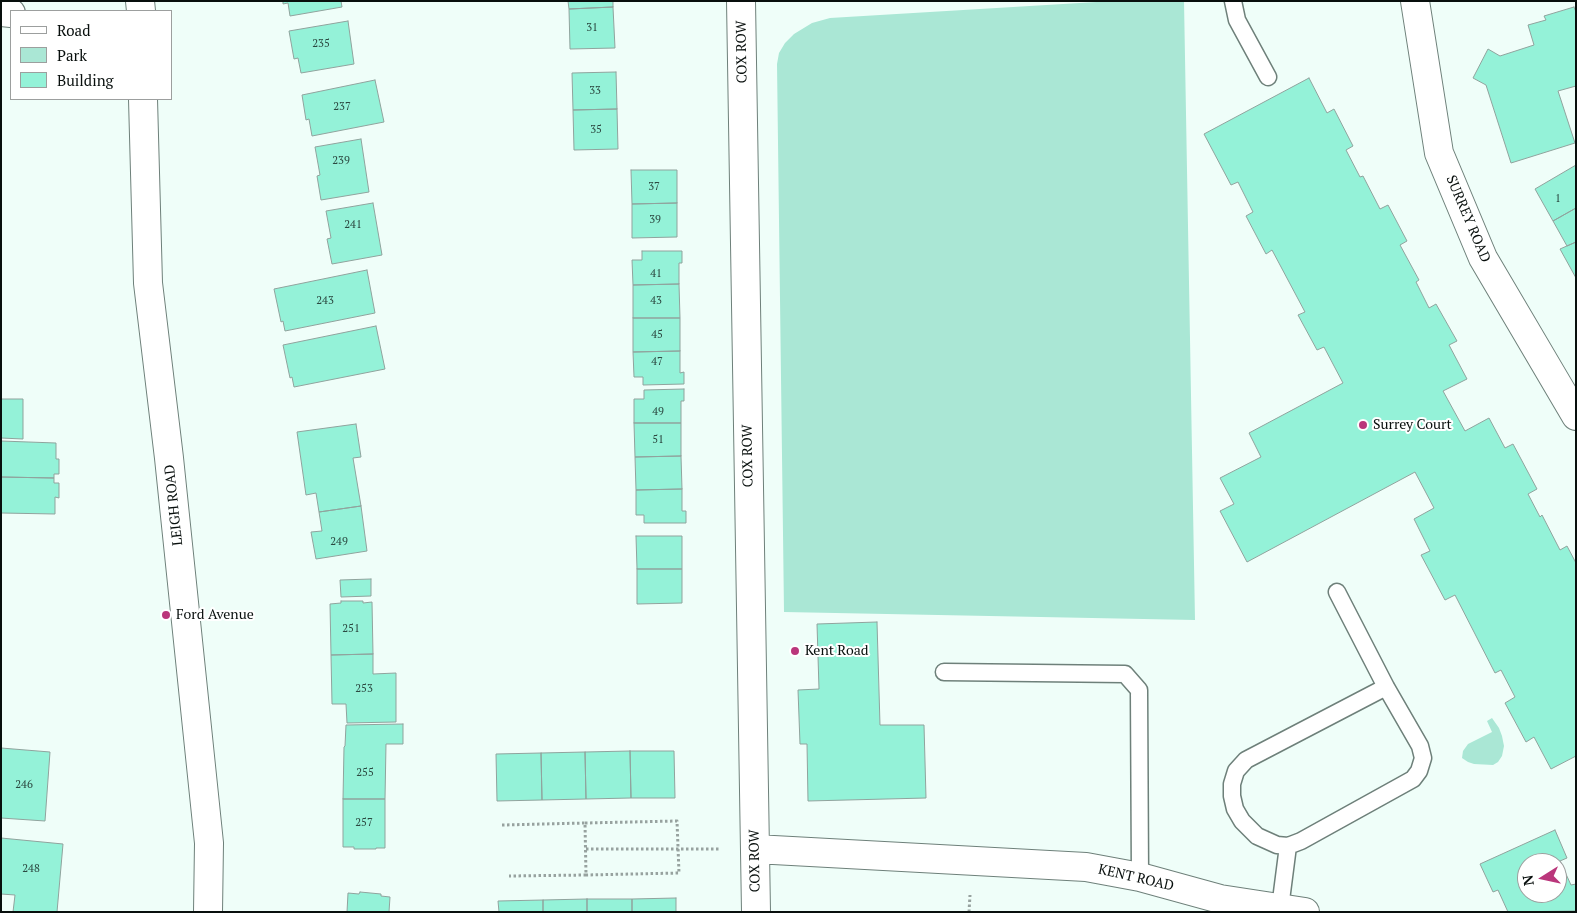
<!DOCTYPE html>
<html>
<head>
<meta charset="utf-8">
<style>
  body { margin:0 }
  #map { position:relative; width:1577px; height:913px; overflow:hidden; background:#effef9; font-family:"PT Serif",serif }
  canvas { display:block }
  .frame { position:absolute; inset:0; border:2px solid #080f0d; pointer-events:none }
  .legend { position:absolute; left:10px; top:10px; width:162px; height:90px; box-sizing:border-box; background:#fff; border:1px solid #9c9f9e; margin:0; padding:6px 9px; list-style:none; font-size:15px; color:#080f0d }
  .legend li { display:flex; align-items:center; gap:10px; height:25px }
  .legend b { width:25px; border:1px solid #9c9f9e }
  .north { position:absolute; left:1517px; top:853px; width:50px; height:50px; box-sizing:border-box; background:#fff; border:1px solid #9c9f9e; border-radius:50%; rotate:260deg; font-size:14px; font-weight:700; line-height:20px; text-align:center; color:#080f0d }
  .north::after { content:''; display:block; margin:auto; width:18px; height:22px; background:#ba367b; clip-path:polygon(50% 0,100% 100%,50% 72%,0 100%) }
</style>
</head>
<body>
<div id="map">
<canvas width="1577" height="913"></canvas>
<div class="frame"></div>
<ul class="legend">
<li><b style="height:6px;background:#fff"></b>Road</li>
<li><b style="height:14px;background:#aae7d5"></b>Park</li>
<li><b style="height:14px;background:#94f2d8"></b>Building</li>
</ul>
<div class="north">N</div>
</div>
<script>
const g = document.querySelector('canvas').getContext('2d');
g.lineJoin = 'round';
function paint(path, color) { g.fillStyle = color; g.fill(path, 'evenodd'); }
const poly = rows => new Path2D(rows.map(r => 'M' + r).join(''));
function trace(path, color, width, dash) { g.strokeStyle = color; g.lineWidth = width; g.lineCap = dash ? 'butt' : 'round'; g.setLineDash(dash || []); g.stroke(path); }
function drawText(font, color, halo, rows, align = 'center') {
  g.font = font + ' "PT Serif",serif'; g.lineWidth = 4; g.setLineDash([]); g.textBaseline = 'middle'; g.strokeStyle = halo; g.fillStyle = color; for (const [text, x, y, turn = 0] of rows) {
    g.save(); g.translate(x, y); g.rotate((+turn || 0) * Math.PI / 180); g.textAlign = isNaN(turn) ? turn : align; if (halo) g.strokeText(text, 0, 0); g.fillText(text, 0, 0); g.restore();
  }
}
const green = poly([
  [1113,1,1184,1,1195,620,784,612,777,64,779,53,785,43,794,34,812,23,830,18],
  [1492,718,1499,728,1502,736,1504,746,1502,756,1498,762,1493,765,1474,764,1468,762,1462,758,1463,751,1468,744,1492,732,1487,721]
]);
const building = poly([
  [283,1,341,1,342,7,290,16,288,3,283,4,283,1],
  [568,1,613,1,613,7,569,9,568,1],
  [613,7,615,48,570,49,569,9,613,7],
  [1574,7,1576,12,1576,86,1558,91,1575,143,1511,163,1486,85,1473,78,1488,49,1500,56,1534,45,1528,25,1546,20,1544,16,1574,7],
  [348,21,354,64,301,73,298,58,294,59,289,31,348,21],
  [616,72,617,109,573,110,572,73,616,72],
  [1309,78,1327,113,1334,109,1353,146,1346,150,1360,177,1363,176,1380,209,1388,205,1407,241,1400,245,1419,280,1416,282,1429,308,1436,304,1457,341,1449,345,1467,379,1443,391,1465,431,1489,418,1505,448,1513,444,1537,489,1528,494,1540,517,1542,515,1560,550,1567,546,1576,563,1576,756,1551,769,1534,737,1526,742,1505,703,1515,697,1501,670,1495,673,1455,595,1445,600,1421,555,1430,551,1414,519,1434,508,1415,472,1247,562,1220,511,1234,504,1220,478,1261,457,1249,433,1343,383,1324,347,1317,350,1298,315,1305,312,1272,250,1266,254,1246,216,1253,212,1238,182,1231,185,1204,134,1309,78],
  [375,80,384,122,312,136,309,119,306,120,302,95,375,80],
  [617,109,618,149,574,150,573,110,617,109],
  [361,139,369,192,321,200,317,176,320,175,315,147,361,139],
  [1576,165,1576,208,1553,221,1535,189,1576,165],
  [631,170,677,170,677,203,632,204,631,170],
  [373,203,382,255,332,264,327,239,331,238,326,211,373,203],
  [677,203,677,237,632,238,632,204,677,203],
  [1576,208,1576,242,1567,246,1553,221,1576,208],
  [1576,242,1576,278,1560,249,1576,242],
  [642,251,682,251,682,263,679,263,679,284,633,285,632,260,642,260,642,251],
  [367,270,375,313,285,331,283,321,281,322,274,289,367,270],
  [679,284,680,318,633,318,633,285,679,284],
  [633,318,680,318,680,351,633,352,633,318],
  [376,326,385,369,294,387,292,377,290,378,283,345,376,326],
  [680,351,680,373,684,372,684,384,643,385,643,377,634,377,633,352,680,351],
  [684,389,684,401,681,401,681,423,634,423,634,399,644,399,644,390,684,389],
  [1,399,23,399,23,439,1,438,1,399],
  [634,423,681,423,681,456,635,457,634,423],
  [356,424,361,457,353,458,361,506,319,512,316,493,306,495,297,432,356,424],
  [1,441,56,443,56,459,59,459,59,474,54,474,54,478,1,477,1,441],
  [681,456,682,489,636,490,635,457,681,456],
  [1,477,54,478,54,483,59,483,59,498,55,497,55,514,1,513,1,477],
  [682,489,682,511,686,511,686,523,644,523,644,515,636,515,636,490,682,489],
  [361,506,367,551,316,559,311,532,322,531,319,512,361,506],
  [636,536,682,536,682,569,637,569,636,536],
  [637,569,682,569,682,603,637,604,637,569],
  [371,579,371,596,341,597,340,580,371,579],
  [341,601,363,601,363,603,372,602,373,654,331,655,330,604,341,603,341,601],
  [877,622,880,725,924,725,926,798,808,801,807,744,800,744,798,690,819,689,817,624,877,622],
  [373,654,373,674,396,673,396,722,347,723,346,704,332,704,331,655,373,654],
  [403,724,403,744,386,744,385,799,343,799,344,747,345,746,346,725,403,724],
  [1,748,50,752,45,821,1,818,1,748],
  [630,751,674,751,675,798,631,798,630,751],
  [630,751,631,798,586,799,585,752,630,751],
  [585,752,586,799,542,800,541,753,585,752],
  [541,753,542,800,497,801,496,754,541,753],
  [343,799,385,799,385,848,376,848,376,849,354,849,354,847,343,847,343,799],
  [1555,830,1567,858,1560,861,1571,885,1576,884,1576,911,1508,912,1498,890,1493,892,1480,864,1555,830],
  [1527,863,1557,863,1557,893,1527,893,1527,863],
  [1,838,63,844,57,912,13,912,15,895,1,894,1,838],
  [360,892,381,894,381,896,390,897,389,912,347,912,348,893,359,894,360,892],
  [676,898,676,912,632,912,632,899,676,898],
  [587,899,587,912,543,912,543,900,587,899],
  [587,899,632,899,632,912,587,912,587,899],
  [543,900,543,912,499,912,498,901,543,900]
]);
const path = poly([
  [585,823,677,821,679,873,586,875],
  [502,825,585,823,586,875,509,876],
  [586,849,719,849],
  [969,912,970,895]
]);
const service = poly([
  [1233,1,1237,20,1268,77],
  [944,672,1125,674,1139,690,1140,877],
  [1288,846,1277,845,1257,836,1242,821,1235,809,1232,796,1232,784,1236,771,1246,760,1386,687],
  [1280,908,1288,846,1301,841,1413,779,1419,771,1423,758,1420,746,1386,687,1337,592]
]);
const minor = poly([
  [741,1,756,912],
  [1415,1,1439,153,1483,258,1576,416],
  [1,12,11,13],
  [755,849,1086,867,1140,877,1220,899,1305,912]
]);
const primary = poly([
  [140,1,141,11],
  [143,99,148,283,169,458,209,843,208,912]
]);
const markers = [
  [1363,425,5,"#ba367b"],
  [166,615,5,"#ba367b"],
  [795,651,5,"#ba367b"]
];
const numberNames = [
  ["31",592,28],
  ["235",321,44],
  ["33",595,91],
  ["237",342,107],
  ["35",596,130],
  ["239",341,161],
  ["37",654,187],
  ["1",1558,199],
  ["39",655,220],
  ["241",353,225],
  ["41",656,274],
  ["243",325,301],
  ["43",656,301],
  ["45",657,335],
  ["47",657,362],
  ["49",658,412],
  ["51",658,440],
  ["249",339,542],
  ["251",351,629],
  ["253",364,689],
  ["255",365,773],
  ["246",24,785],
  ["257",364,823],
  ["248",31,869]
];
const streetNames = [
  ["COX ROW",742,52,-91],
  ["SURREY ROAD",1468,219,67],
  ["COX ROW",748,456,-91],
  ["LEIGH ROAD",174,505,-96],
  ["COX ROW",755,861,-91],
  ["KENT ROAD",1136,878,13]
];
const poiNames = [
  ["Surrey Court",1373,425],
  ["Ford Avenue",176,615],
  ["Kent Road",805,651]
];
paint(green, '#aae7d5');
paint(building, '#94f2d8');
trace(building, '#90a39d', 1);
trace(service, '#6e807a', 19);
trace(minor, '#6e807a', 30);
trace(primary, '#6e807a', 30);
trace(path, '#97a29f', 3, [2.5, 2.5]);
trace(service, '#fff', 16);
trace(minor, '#fff', 28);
trace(primary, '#fff', 28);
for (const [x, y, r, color] of markers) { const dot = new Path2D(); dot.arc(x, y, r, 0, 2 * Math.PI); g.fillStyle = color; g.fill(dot); trace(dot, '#fff', 2); }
drawText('11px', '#2b4840', null, numberNames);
drawText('14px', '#080f0d', '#fff', streetNames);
drawText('14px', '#080f0d', '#fff', poiNames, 'left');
</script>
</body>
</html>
